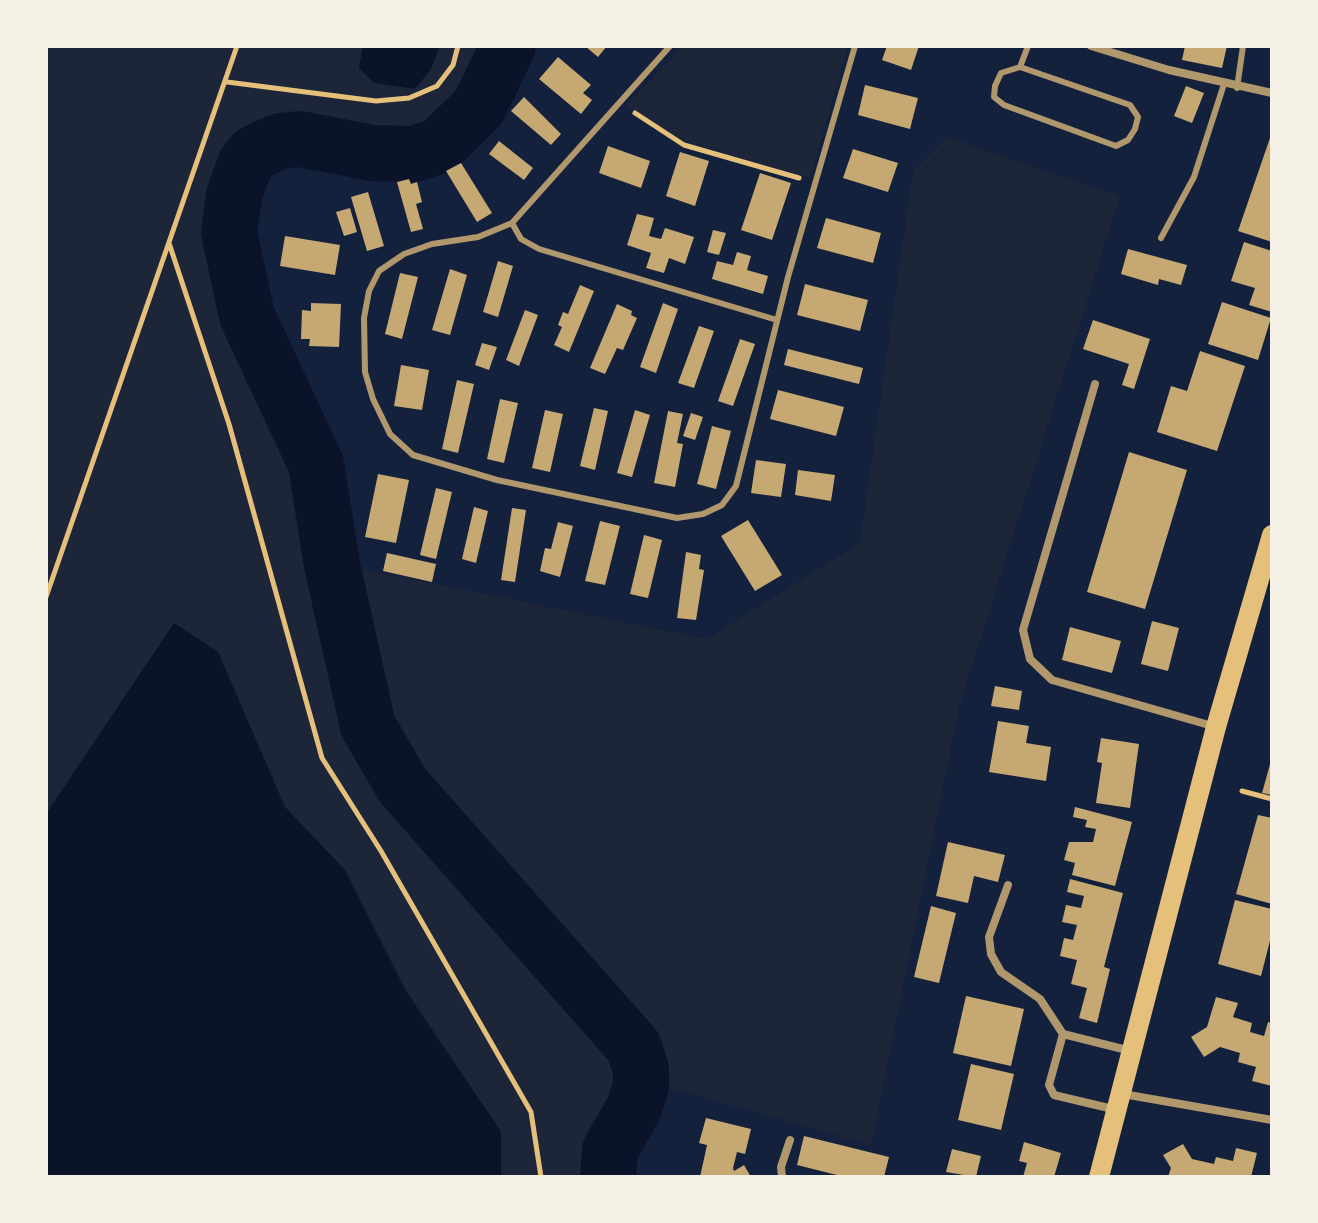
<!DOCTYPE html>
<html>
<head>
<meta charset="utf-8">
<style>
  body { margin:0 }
  #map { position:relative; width:1318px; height:1223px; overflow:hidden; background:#14213d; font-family:"Fira Sans Condensed",sans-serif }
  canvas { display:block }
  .frame { position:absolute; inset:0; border:48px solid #f6f1e7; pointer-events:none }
</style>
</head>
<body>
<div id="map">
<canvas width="1318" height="1223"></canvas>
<div class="frame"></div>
</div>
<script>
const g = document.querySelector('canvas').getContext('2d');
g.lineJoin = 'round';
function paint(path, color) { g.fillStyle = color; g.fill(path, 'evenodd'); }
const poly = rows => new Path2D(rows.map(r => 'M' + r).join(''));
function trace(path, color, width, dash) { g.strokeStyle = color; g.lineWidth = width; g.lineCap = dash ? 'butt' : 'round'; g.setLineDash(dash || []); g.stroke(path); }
const green = poly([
  [46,46,363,46,359,68,431,69,440,46,496,46,448,128,425,144,377,147,323,126,285,120,241,140,221,168,217,201,217,253,236,323,291,437,305,477,317,569,352,724,381,786,622,1056,626,1073,593,1156,592,1177,501,1177,501,1131,406,991,345,870,285,807,218,651,174,623,46,814],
  [683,46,848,46,810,178,678,139,626,106],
  [947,137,1120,196,959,707,871,1145,667,1087,662,1060,644,1023,442,811,413,770,387,720,345,566,707,639,860,543,913,171]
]);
const water = poly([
  [363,46,440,46,431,69,415,89,374,83,359,68],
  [174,623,218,652,285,807,345,870,406,991,501,1132,501,1177,46,1177,46,814]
]);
const river = poly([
  [508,46,479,107,439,146,414,154,372,153,300,139,280,141,254,153,245,164,234,196,229,232,247,316,316,464,332,565,368,726,403,786,634,1047,641,1070,641,1086,634,1108,610,1150,608,1177]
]);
const building = poly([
  [585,46,607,46,598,57],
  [887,46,919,46,911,70,882,60],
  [1185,46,1227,46,1222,68,1182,60],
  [558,57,591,85,583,93,592,100,581,114,539,79],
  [865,85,918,98,910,129,858,115],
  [1186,86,1204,93,1192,123,1174,116],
  [524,97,561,134,551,145,511,111],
  [1271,135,1272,135,1272,242,1238,231],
  [499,141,533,168,524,180,489,154],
  [608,146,650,161,641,188,599,173],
  [853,149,898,163,888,192,843,178],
  [680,152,709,161,695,206,666,196],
  [461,163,492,213,477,222,446,171],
  [760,173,791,183,772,240,741,230],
  [409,179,411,184,417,182,422,202,416,204,423,229,411,232,397,182],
  [368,192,384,246,367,251,351,197],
  [350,208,357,232,344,236,336,212],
  [637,214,654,218,649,236,661,239,665,228,694,237,685,264,669,258,664,273,646,268,651,253,627,245],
  [826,218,881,233,873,263,817,248],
  [713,230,726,233,719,255,707,252],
  [285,236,340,245,335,275,280,266],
  [1244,242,1272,251,1272,312,1249,305,1255,288,1231,281],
  [1128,249,1187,265,1181,285,1159,279,1158,285,1121,274],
  [737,252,751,256,747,270,768,276,763,294,712,279,717,261,733,265],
  [498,261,513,266,498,317,483,312],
  [450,269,467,275,450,335,432,330],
  [400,273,418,277,402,339,385,334],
  [805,284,868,300,860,331,797,315],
  [580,285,594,291,569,352,554,345,562,327,558,325,563,312,568,314],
  [1222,302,1271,318,1258,360,1208,344],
  [311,303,341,304,339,347,309,346,310,339,301,339,302,310,311,311],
  [663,303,678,309,656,373,640,367],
  [617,304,632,311,631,315,637,318,623,350,617,348,605,374,590,368],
  [525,310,538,315,519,366,506,360],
  [1093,320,1150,339,1134,389,1122,385,1129,364,1083,349],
  [699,326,714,331,694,388,678,383],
  [740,339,755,344,733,406,718,401],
  [482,343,497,347,489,370,475,365],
  [788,349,863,368,859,384,784,365],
  [1200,351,1245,366,1217,451,1157,432,1171,386,1187,391],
  [401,365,429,370,422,410,394,406],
  [457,380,474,384,458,453,442,449],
  [778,390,844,407,836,436,770,419],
  [500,399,518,403,504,463,487,459],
  [594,408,608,411,595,470,580,466],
  [545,410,563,414,550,472,532,468],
  [635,410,650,415,632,477,617,473],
  [668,411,683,414,677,443,683,444,675,487,654,483],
  [691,413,703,417,695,440,683,436],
  [712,426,731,431,716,489,697,484],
  [1129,452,1187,470,1145,609,1087,592],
  [756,460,786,464,781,497,751,493],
  [798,470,835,475,831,501,795,495],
  [378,474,409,480,396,543,365,537],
  [436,488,452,492,436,559,420,555],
  [474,507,488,511,476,563,462,559],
  [512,508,526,510,515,582,501,580],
  [748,520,782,575,755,591,721,536],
  [600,521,620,526,605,585,585,581],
  [558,522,573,526,560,577,540,571,545,548,551,549],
  [644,535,662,540,648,598,630,594],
  [686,552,701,555,699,569,704,570,696,620,677,618],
  [387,553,436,564,432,582,383,571],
  [1152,621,1179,628,1168,671,1141,664],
  [1070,627,1121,641,1112,673,1062,660],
  [995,686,1022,691,1019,710,991,706],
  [998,721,1029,726,1026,743,1051,747,1046,781,989,772],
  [1101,738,1139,744,1130,808,1096,803,1102,763,1097,762],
  [1272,757,1272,795,1262,793],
  [1075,807,1132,822,1115,886,1072,875,1075,863,1064,860,1069,842,1093,842,1096,829,1085,827,1087,820,1073,817],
  [1258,815,1272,818,1272,904,1236,894],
  [948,842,1005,855,998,882,974,876,968,903,936,896],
  [1070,879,1123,893,1104,967,1110,969,1097,1023,1079,1018,1087,988,1071,984,1077,960,1060,956,1064,938,1073,940,1077,925,1062,922,1066,905,1081,908,1084,896,1067,892],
  [1235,900,1272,909,1272,933,1261,976,1218,964],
  [931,906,956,913,939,983,914,977],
  [966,996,1024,1009,1011,1066,953,1053],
  [1216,997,1238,1003,1233,1017,1252,1023,1250,1032,1264,1036,1268,1022,1272,1023,1272,1086,1252,1081,1256,1067,1238,1062,1240,1053,1220,1047,1204,1057,1191,1037,1207,1027],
  [971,1064,1014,1074,1001,1130,958,1120],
  [706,1118,751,1129,745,1154,737,1152,733,1168,734,1171,744,1165,751,1177,700,1177,707,1145,699,1143],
  [804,1136,889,1157,884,1177,845,1177,797,1165],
  [1024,1142,1061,1153,1054,1177,1023,1177,1027,1163,1019,1161],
  [1183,1144,1192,1159,1214,1164,1216,1157,1233,1161,1236,1148,1257,1153,1251,1177,1168,1177,1171,1168,1163,1155],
  [952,1149,981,1156,976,1177,946,1172]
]);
const path = poly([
  [227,82,376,101,409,98,437,86,453,65,458,46],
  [635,113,684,145,799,178],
  [169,243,229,424,322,758,381,851,531,1112,541,1177],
  [46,597,237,46],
  [1242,791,1272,799]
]);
const service = poly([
  [670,46,512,223,478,237,432,244,404,254,379,271,369,291,364,318,365,372,373,399,390,434,413,455,497,480,677,518,703,514,722,505,736,486,788,277,855,46],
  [1020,67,1130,105,1138,117,1135,129,1128,140,1116,146,1004,105,994,97,995,86,1001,73,1020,67],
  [1020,67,1028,46],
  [1237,88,1243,46],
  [512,223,521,239,539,249,777,320],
  [1161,238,1194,177,1224,84]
]);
const minor = poly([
  [1091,46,1169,70,1272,93],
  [1095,384,1023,630,1030,659,1052,680,1216,727],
  [1008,885,989,937,991,954,1001,972,1040,999,1063,1034],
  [1123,1094,1272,1120],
  [1117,1110,1054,1095,1049,1085,1063,1034,1131,1051],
  [782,1177,781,1167,790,1140]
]);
const primary = poly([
  [1099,1177,1216,727,1272,535]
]);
paint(green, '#1d2539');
paint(water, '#0b132b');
trace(river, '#0b132b', 56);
paint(building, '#c6a872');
trace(path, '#e5c07b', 5);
trace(service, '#b1986c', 6);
trace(minor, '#b1986c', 8);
trace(primary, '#e5c07b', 20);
</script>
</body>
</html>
